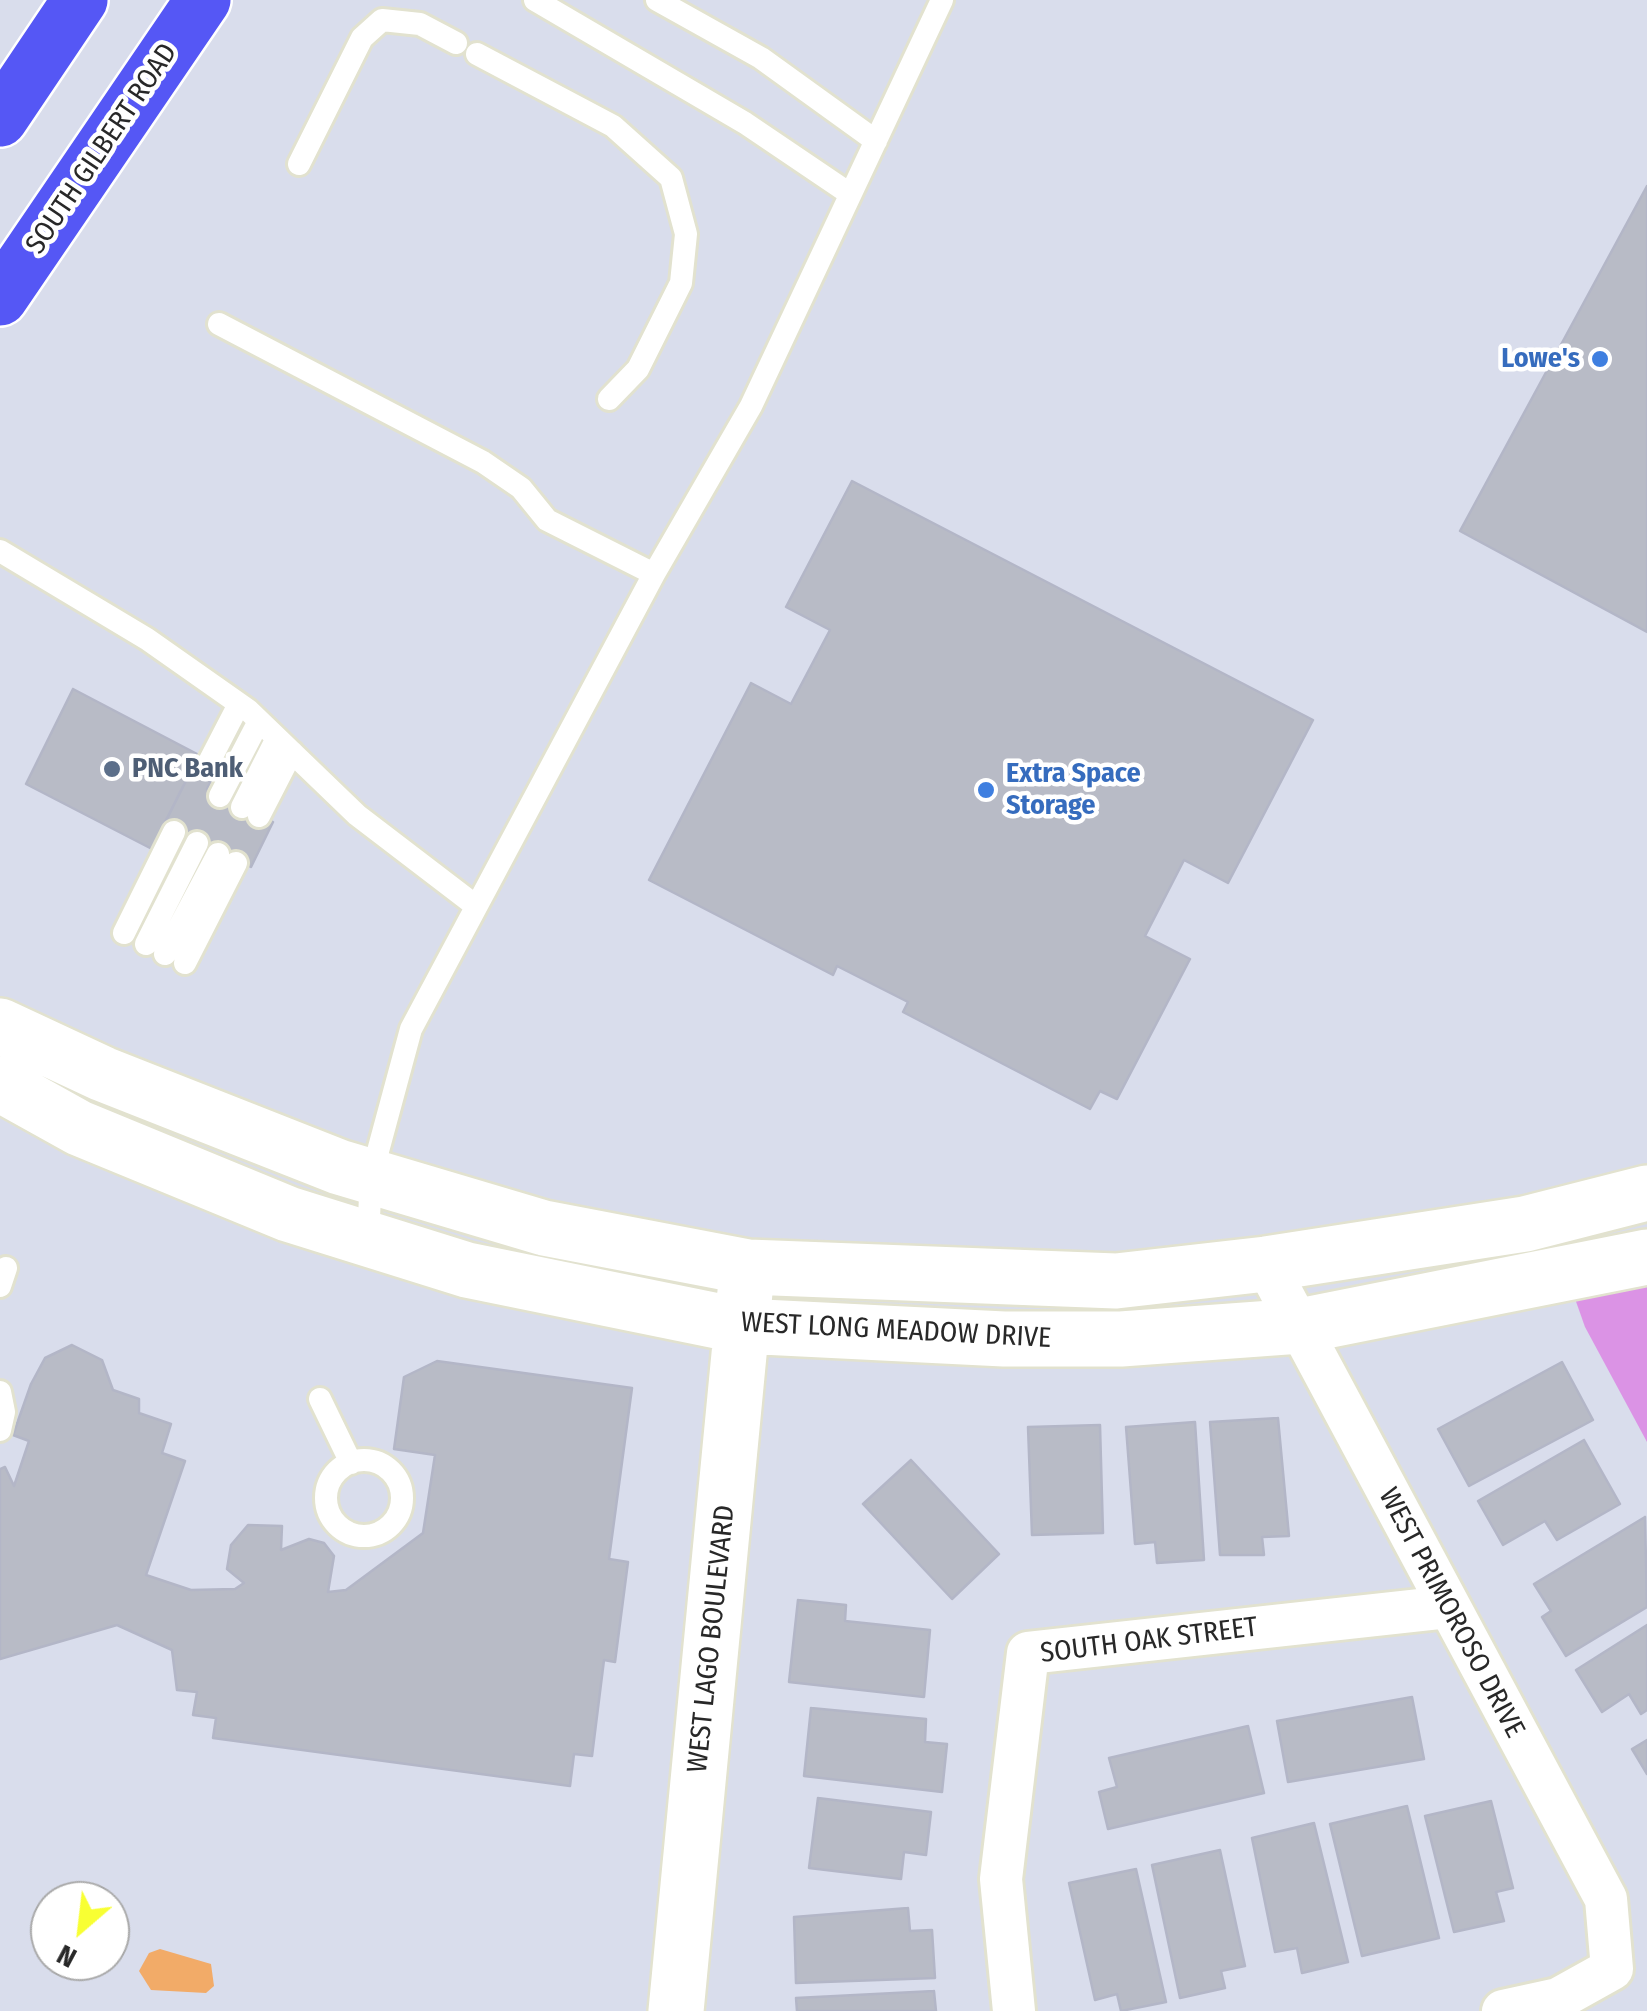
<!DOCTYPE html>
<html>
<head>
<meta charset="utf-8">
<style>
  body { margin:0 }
  #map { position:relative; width:1647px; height:2011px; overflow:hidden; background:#d9ddec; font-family:"Fira Sans Condensed",sans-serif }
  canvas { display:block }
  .north { position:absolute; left:30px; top:1881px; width:100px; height:100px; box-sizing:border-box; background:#fff; border:2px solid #a9a9a9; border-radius:50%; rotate:208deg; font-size:28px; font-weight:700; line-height:40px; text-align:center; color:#282828 }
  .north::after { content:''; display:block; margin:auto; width:35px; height:45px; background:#f8ff33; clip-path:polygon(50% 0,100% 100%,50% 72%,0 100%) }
</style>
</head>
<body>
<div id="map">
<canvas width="1647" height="2011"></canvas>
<div class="north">N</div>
</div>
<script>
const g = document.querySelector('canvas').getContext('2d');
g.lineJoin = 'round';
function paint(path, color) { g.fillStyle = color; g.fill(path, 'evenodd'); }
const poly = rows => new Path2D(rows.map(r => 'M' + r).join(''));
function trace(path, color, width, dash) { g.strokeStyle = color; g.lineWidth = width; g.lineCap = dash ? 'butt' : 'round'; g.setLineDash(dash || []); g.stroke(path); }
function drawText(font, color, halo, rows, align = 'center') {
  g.font = font + ' "Fira Sans Condensed",sans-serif'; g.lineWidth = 9; g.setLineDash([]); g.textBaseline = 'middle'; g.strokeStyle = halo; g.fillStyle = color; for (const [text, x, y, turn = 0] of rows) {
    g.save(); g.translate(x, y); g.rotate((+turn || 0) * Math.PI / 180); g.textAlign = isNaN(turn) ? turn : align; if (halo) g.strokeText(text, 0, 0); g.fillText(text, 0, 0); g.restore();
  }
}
const green = poly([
  [1647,1272,1647,1442,1585,1327,1573,1293]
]);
const water = poly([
  [160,1949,211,1964,214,1986,206,1993,151,1990,139,1971,149,1953]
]);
const building = poly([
  [1647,186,1647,632,1460,531,1647,186],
  [852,481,1313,720,1228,883,1184,860,1145,936,1190,959,1117,1099,1100,1091,1090,1109,903,1012,908,1002,837,966,833,975,649,880,751,683,791,704,830,630,786,607,852,481],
  [73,689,199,755,152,849,26,784,73,689],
  [199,755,219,765,207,789,273,822,251,867,164,824,199,755],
  [72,1345,102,1360,113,1390,139,1399,139,1413,171,1424,162,1453,185,1461,146,1575,191,1590,235,1589,244,1583,227,1569,231,1545,248,1525,282,1526,281,1550,309,1539,324,1543,334,1556,328,1592,346,1590,423,1533,435,1455,394,1449,404,1377,437,1361,632,1388,609,1559,628,1562,615,1662,604,1660,592,1756,574,1754,570,1786,213,1738,216,1718,193,1715,197,1692,177,1690,172,1650,117,1625,0,1659,0,1469,5,1467,14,1486,29,1441,13,1435,31,1384,45,1358,72,1345],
  [1562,1362,1593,1420,1469,1486,1438,1429,1562,1362],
  [1278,1418,1289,1536,1262,1537,1264,1555,1220,1555,1210,1422,1278,1418],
  [1195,1422,1204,1560,1157,1563,1155,1542,1135,1544,1126,1427,1195,1422],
  [1100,1425,1103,1533,1032,1535,1028,1427,1100,1425],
  [1584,1440,1620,1504,1557,1540,1545,1521,1503,1545,1478,1501,1584,1440],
  [911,1460,999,1554,952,1599,863,1504,911,1460],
  [1645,1517,1647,1607,1566,1656,1542,1617,1551,1611,1534,1584,1645,1517],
  [798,1600,846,1605,845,1621,930,1630,924,1697,789,1682,798,1600],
  [1647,1625,1647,1710,1641,1714,1629,1694,1602,1712,1576,1670,1647,1625],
  [1412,1697,1424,1759,1288,1782,1277,1721,1412,1697],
  [811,1708,926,1719,925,1742,947,1744,942,1792,804,1776,811,1708],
  [1248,1726,1264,1793,1108,1829,1099,1792,1117,1787,1109,1758,1248,1726],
  [1647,1740,1647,1774,1632,1749,1647,1740],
  [818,1798,931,1812,926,1855,904,1852,901,1879,809,1868,818,1798],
  [1491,1801,1513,1888,1496,1892,1504,1921,1454,1932,1425,1816,1491,1801],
  [1407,1806,1439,1938,1362,1956,1330,1824,1407,1806],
  [1314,1823,1348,1962,1302,1973,1297,1948,1275,1952,1252,1838,1314,1823],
  [1220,1850,1245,1966,1221,1971,1225,1988,1180,1998,1152,1865,1220,1850],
  [1136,1869,1166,2002,1121,2011,1117,1994,1095,2000,1069,1883,1136,1869],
  [908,1908,910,1931,932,1930,935,1978,796,1983,794,1917,908,1908],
  [934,1991,936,2011,797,2011,796,1998,934,1991]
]);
const lane = poly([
  [535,0,745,123,850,194],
  [657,0,761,58,876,141],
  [477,54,613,126,671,178,686,234,681,283,638,369,609,399],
  [299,164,362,38,382,20,420,24,456,43],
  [219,324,483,462,521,488,547,520,654,574],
  [0,551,147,639,248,710,357,815,476,906],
  [208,764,239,704],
  [220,796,259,721],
  [242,807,277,738],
  [259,816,292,752],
  [124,933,174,832],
  [146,944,197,843],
  [165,954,218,854],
  [185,963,236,863],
  [368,1237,371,1177,411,1029,654,574,751,406,942,0],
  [0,1286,6,1268],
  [0,1392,4,1412,0,1430],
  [320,1399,351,1463],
  '326 1498a38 38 0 1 1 76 0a38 38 0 1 1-76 0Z'
]);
const street = poly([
  [1266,1264,1606,1899,1612,1969,1558,1999,1503,2011],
  [1014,2011,1001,1879,1028,1653,1448,1607]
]);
const secondary = poly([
  [0,1026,103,1074,339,1167,544,1228,748,1267,1116,1281,1266,1264,1525,1224,1647,1193],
  [0,1084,79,1128,288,1214,467,1270,742,1326,1004,1339,1121,1339,1300,1326,1647,1257],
  [676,2011,745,1292]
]);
const primary = poly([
  [0,119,80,0],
  [0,298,203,0]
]);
const markers = [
  [1600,359,10,"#3f7fe0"],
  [112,769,10,"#5c6f8a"],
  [986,790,10,"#3f7fe0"]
];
const streetNames = [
  ["SOUTH GILBERT ROAD",102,149,-56],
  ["WEST LONG MEADOW DRIVE",896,1331,3],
  ["WEST PRIMOROSO DRIVE",1451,1613,62],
  ["WEST LAGO BOULEVARD",712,1639,-84],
  ["SOUTH OAK STREET",1149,1641,-7]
];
const shopNames = [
  ["Lowe's",1580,359],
  ["Extra Space",1006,774,"left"],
  ["Storage",1006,806,"left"]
];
const serviceNames = [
  ["PNC Bank",132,769]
];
paint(green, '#db93e5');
paint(water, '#f2ab68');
paint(building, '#b8bbc6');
trace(building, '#b3b6c7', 2.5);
trace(lane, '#e2e2cf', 28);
trace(street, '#e2e2cf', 48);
trace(secondary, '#e2e2cf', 60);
trace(primary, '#fff', 60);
trace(lane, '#fff', 22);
trace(street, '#fff', 42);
trace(secondary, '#fff', 55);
trace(primary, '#5557f5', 55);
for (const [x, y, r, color] of markers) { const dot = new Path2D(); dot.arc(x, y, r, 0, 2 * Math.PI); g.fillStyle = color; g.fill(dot); trace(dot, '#fff', 4); }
drawText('28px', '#282828', '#fff', streetNames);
drawText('bold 28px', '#366cbe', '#fff', shopNames, 'right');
drawText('bold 28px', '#4e5e75', '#fff', serviceNames, 'left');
</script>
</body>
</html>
